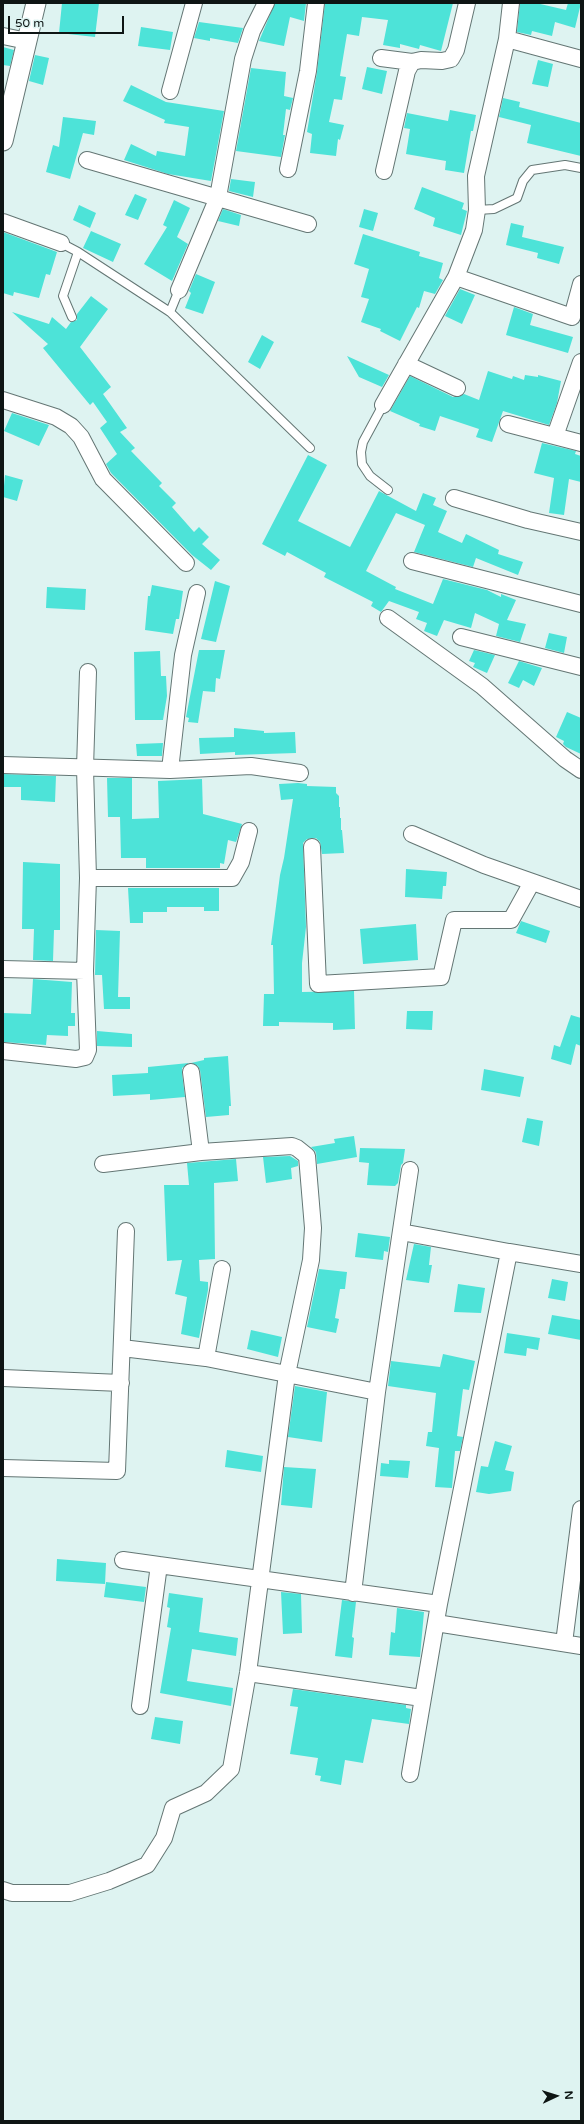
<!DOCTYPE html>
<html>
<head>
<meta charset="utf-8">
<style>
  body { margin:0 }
  #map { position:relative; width:584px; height:2124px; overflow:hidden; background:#def3f1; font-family:"Varela Round",sans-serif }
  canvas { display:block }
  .frame { position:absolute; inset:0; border:4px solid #0e1514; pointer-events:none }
  .north { position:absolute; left:536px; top:2076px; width:40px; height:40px; -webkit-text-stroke:3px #def3f1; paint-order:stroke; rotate:86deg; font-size:11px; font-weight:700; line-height:16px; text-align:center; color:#0e1514 }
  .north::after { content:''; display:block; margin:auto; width:14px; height:18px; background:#0e1514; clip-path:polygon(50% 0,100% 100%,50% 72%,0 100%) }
  .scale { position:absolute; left:8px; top:16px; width:116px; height:18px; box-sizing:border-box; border:2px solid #0e1514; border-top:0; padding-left:5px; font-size:12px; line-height:14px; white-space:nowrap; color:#0e1514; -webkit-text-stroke:3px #def3f1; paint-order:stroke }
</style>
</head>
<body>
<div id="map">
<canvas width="584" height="2124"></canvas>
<div class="frame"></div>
<div class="north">N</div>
<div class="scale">50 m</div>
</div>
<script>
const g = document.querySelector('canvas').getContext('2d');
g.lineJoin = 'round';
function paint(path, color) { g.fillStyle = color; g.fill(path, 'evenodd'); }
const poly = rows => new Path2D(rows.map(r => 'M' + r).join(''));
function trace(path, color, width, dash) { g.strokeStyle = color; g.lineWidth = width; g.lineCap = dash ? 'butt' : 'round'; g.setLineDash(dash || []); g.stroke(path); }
const building = poly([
  [62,3,99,3,95,37,59,33],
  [275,3,306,3,304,21,290,17,284,46,259,41],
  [325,3,453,3,441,51,420,45,419,49,400,44,400,48,383,45,388,20,362,17,359,36,347,34,340,76,346,77,342,100,334,99,329,122,344,125,340,140,338,139,336,156,310,153,312,134,307,132,317,72],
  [520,3,536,3,566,10,568,3,581,3,575,28,555,22,552,36,532,31,531,35,517,32],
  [199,22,243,28,238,43,210,38,210,41,194,38],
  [141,27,173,32,170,50,138,46],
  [3,47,14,50,10,66,3,65],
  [35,55,49,58,43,85,29,81],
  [538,60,553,64,548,87,532,84],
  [367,67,387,71,382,94,362,89],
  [251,68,286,72,284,96,293,98,290,110,286,109,283,135,285,135,281,157,236,151],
  [131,85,166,102,224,111,211,181,168,174,124,160,131,144,156,156,157,151,185,156,189,127,164,123,165,120,123,101],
  [503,98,520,102,519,107,581,123,581,156,527,143,531,125,499,117],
  [450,110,476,115,473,131,471,131,464,173,445,170,446,161,406,154,410,129,404,128,407,113,448,121],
  [63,117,96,121,94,135,83,133,70,179,46,172,53,145,59,147],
  [231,179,255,182,253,197,229,191],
  [422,187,464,203,462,209,467,211,461,235,433,226,435,218,414,209],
  [135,194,147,199,138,220,125,215],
  [174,200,190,208,177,237,188,244,172,281,144,264,167,227,163,225],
  [79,205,96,213,90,228,73,220],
  [223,209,241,215,239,226,218,221],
  [364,209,378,213,373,231,359,227],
  [511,223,524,226,522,237,564,247,559,264,537,258,538,253,506,245],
  [91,231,121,244,113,262,83,248],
  [3,232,57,252,50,275,46,274,39,298,14,292,13,296,3,293],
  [363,234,420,252,419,256,443,263,439,278,443,280,435,294,424,291,419,308,417,307,400,341,380,331,381,329,361,322,369,299,361,297,369,269,354,264],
  [196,274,215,282,203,314,185,308,191,293,189,291],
  [460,289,475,295,462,324,445,316],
  [91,296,108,309,80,347,111,387,103,394,127,428,120,432,135,448,131,451,162,483,159,486,176,503,172,507,194,532,199,527,209,537,202,544,220,560,211,570,192,555,111,473,106,464,117,454,100,428,107,422,93,402,90,405,43,348,48,344,12,312,49,324,52,317,66,329,71,322,77,320,77,314],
  [514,307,533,314,530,325,573,337,568,353,506,335],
  [262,335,274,342,260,369,248,362],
  [347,356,389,375,382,387,359,377],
  [488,371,512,379,513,376,524,380,525,375,538,377,538,375,561,381,557,403,549,425,503,411,492,442,476,437,479,429,440,416,435,431,419,426,420,424,390,411,410,376,453,397,458,397,464,394,479,400],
  [12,413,49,425,39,446,4,431],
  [542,443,576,451,575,454,581,456,581,482,569,479,564,515,549,513,554,478,534,473],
  [308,455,327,465,298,521,350,547,379,491,416,511,423,493,436,498,433,505,447,511,438,532,462,543,466,534,499,550,498,554,523,562,518,575,476,558,473,567,414,552,425,525,396,513,366,571,396,587,395,589,433,604,443,579,487,590,501,597,501,594,516,600,507,620,526,624,520,642,496,636,499,624,475,613,471,628,444,620,437,636,424,631,427,623,416,619,419,612,389,601,381,612,371,606,373,602,324,577,326,573,287,552,285,556,262,544],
  [5,475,23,480,17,501,3,497],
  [215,581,230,586,216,642,201,639],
  [152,585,183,591,179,619,176,619,173,634,145,630,148,596,150,596],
  [47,587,86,589,85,610,46,608],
  [549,633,567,637,564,653,545,648],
  [199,650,225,650,220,679,216,678,215,692,203,691,198,723,188,722,189,718,186,717],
  [474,650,495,655,487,673,473,667,475,663,469,661],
  [160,651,161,676,166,676,167,696,163,720,135,720,134,652],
  [519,661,542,668,534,686,523,680,519,688,508,683],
  [567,712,581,718,581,754,566,747,563,744,564,741,556,737],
  [234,728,264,731,264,733,295,732,296,753,235,755,235,752,200,754,199,738,234,737],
  [163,743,162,756,137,756,136,744],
  [3,774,56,776,55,802,21,800,21,787,3,787],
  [107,778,132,778,132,819,159,818,158,781,202,779,203,814,242,824,236,842,228,840,224,864,220,863,220,868,146,868,146,858,121,858,120,817,108,817],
  [298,783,307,784,307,786,336,787,336,793,339,796,339,807,340,807,340,818,341,818,341,830,342,830,344,853,322,854,320,842,316,838,307,839,303,843,306,927,302,963,302,992,354,991,355,1029,333,1030,333,1023,279,1022,279,1026,263,1026,264,994,274,994,273,945,271,945,280,875,284,858,293,799,281,800,279,784],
  [23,862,60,864,60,930,54,930,53,961,33,960,34,929,22,929],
  [406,869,447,872,446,886,443,886,442,899,405,897],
  [128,888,219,888,219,911,204,911,204,907,167,907,167,912,143,912,143,923,130,923],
  [521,921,550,931,546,943,516,933],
  [416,924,418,960,363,964,360,929],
  [96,930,120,931,118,997,130,997,130,1009,104,1009,102,975,95,975],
  [33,979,72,982,71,1013,75,1013,75,1026,68,1026,68,1036,47,1035,46,1045,3,1042,3,1013,31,1014],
  [407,1011,433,1011,432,1030,406,1029],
  [571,1015,581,1018,581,1046,576,1044,571,1065,551,1059,554,1045,560,1047],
  [97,1031,132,1034,132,1047,97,1046],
  [228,1056,231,1106,229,1106,229,1115,206,1117,200,1070,198,1066,191,1063,204,1060,204,1058],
  [189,1063,182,1068,182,1073,185,1097,150,1100,150,1094,113,1096,112,1075,148,1073,148,1067],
  [484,1069,524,1077,520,1097,481,1090],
  [527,1118,543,1121,539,1146,522,1142],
  [354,1136,357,1157,317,1164,316,1152,311,1147,335,1143,334,1139],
  [360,1148,405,1149,403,1163,401,1165,398,1183,395,1186,367,1185,369,1163,359,1162],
  [290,1156,298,1161,298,1166,291,1168,292,1179,266,1183,263,1157],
  [236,1159,238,1181,214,1183,215,1259,199,1260,200,1281,208,1282,208,1290,199,1338,181,1334,187,1297,175,1294,182,1260,167,1261,164,1185,189,1185,187,1163],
  [358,1233,390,1237,388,1252,384,1251,383,1260,355,1257],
  [414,1244,431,1247,429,1265,432,1265,429,1283,406,1280],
  [319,1269,347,1272,345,1289,340,1289,335,1318,339,1319,336,1333,307,1327],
  [552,1279,568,1282,565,1301,548,1298],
  [458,1284,485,1288,481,1313,454,1312],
  [552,1315,581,1320,581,1340,548,1334],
  [251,1330,282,1337,278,1357,247,1349],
  [507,1333,540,1338,538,1350,527,1348,526,1356,504,1353],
  [443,1354,475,1361,469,1390,463,1389,457,1436,463,1437,460,1451,455,1451,452,1488,435,1487,439,1448,426,1446,428,1432,432,1432,436,1393,388,1386,391,1361,440,1367],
  [295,1386,327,1392,322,1442,288,1437],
  [495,1441,512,1446,505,1470,514,1472,511,1491,489,1494,476,1492,481,1466,488,1467],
  [227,1450,263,1456,261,1472,225,1467],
  [389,1460,410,1461,408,1478,380,1476,381,1463,389,1464],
  [284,1467,316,1469,312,1508,281,1505],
  [57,1559,106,1563,105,1584,56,1581],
  [106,1582,146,1587,144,1602,104,1597],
  [281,1592,301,1594,302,1633,283,1634],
  [169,1593,203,1598,199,1632,238,1638,236,1656,192,1649,187,1681,233,1688,231,1706,160,1693,171,1628,167,1627,170,1608,167,1607],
  [342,1600,356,1602,352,1637,354,1638,352,1658,335,1656],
  [397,1608,424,1612,420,1657,389,1655,391,1632,395,1633],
  [293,1689,406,1705,406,1708,411,1709,409,1724,372,1719,363,1763,345,1760,341,1785,320,1781,321,1776,315,1775,318,1758,290,1754,298,1707,290,1706],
  [155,1717,183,1721,180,1744,151,1739]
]);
const service = poly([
  [477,210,494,209,517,198,523,181,532,170,565,165,581,168],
  [61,243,78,252,170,312,310,448],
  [170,312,179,290],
  [72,317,63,296,78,252],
  [383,405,363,442,361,452,362,464,370,476,388,490]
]);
const minor = poly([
  [511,3,507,39,581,59],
  [3,36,27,41],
  [381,58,412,62],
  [170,91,194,3],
  [87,160,308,224],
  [288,169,308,71,316,3],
  [384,171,407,71,412,62,421,60,442,61,451,59,456,50,467,3],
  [3,222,61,243],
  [456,277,474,230,477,210,476,176,507,39],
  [179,290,218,197,243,59,252,31,266,3],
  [406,364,457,388],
  [3,400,56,417,71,426,81,437,103,479,186,563],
  [383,405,456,277,572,317,581,284],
  [508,424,581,443],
  [555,436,581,362],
  [454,498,528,520,581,532],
  [412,561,581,604],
  [388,618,482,686,565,759,581,770],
  [461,637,581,667],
  [3,765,170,770,251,766,300,773],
  [170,770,183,655,197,593],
  [412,834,484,865,581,899],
  [312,847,318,984,441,977,454,920,511,920,532,882],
  [88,878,232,878,241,862,249,831],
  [3,969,85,971],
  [3,1051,76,1059,85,1057,88,1050,85,971,88,878,85,768,88,672],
  [191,1072,201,1152],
  [401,1232,509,1252],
  [122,1348,206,1358,377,1392],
  [206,1358,222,1269],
  [3,1378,121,1383],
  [3,1468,117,1471,126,1231],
  [123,1560,439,1604],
  [353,1593,377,1392,410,1170],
  [436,1623,581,1646],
  [564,1643,581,1509],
  [248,1673,422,1698],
  [140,1706,159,1565],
  [410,1774,439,1604,509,1252,581,1264],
  [3,1890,12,1893,70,1893,109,1881,147,1865,164,1838,173,1808,206,1793,231,1769,248,1673,287,1374,311,1260,313,1228,307,1156,297,1148,292,1146,201,1152,103,1164]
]);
const tertiary = poly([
  [3,141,36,3]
]);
paint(building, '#4de3d8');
trace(service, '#647674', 10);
trace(minor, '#647674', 18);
trace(tertiary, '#647674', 21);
trace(service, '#fff', 8);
trace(minor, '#fff', 16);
trace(tertiary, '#fff', 19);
</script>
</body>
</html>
